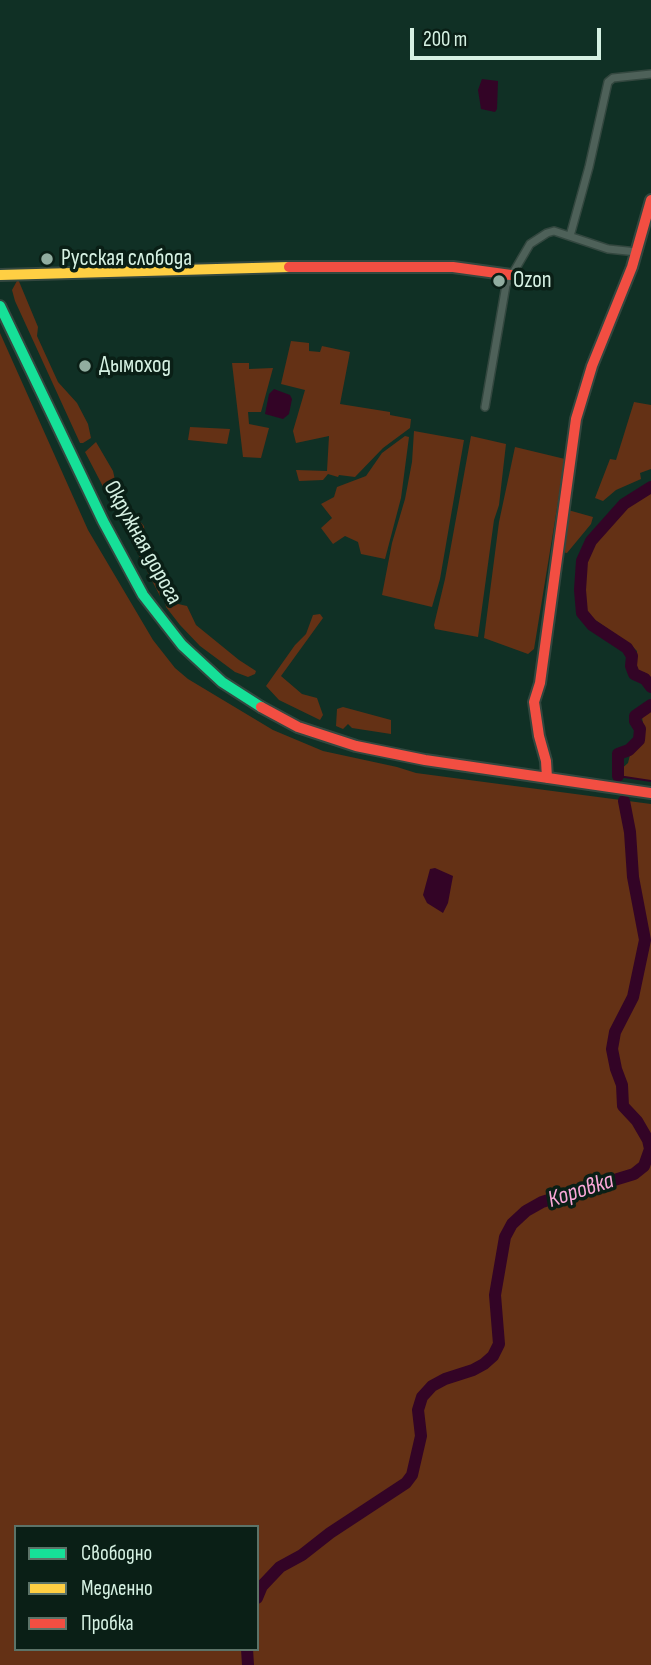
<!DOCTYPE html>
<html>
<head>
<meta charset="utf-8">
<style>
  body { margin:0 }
  #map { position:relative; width:651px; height:1665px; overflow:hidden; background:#103025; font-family:"Sofia Sans Condensed",sans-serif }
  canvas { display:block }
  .legend { position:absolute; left:14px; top:1525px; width:245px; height:126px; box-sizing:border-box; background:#0a1f16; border:2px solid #5c7368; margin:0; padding:9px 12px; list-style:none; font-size:21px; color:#d6f1e3 }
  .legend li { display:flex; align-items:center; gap:14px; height:35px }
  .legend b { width:35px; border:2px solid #5c7368 }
  .scale { position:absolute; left:410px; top:28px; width:191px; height:32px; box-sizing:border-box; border:4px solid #d6f1e3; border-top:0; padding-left:9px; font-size:21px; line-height:24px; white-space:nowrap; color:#d6f1e3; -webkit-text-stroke:5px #0a1f16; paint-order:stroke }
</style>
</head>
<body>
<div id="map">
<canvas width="651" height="1665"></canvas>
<ul class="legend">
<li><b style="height:9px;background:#16e098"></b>Свободно</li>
<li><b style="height:9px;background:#ffcf43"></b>Медленно</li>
<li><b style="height:9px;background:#f24e42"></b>Пробка</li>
</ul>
<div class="scale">200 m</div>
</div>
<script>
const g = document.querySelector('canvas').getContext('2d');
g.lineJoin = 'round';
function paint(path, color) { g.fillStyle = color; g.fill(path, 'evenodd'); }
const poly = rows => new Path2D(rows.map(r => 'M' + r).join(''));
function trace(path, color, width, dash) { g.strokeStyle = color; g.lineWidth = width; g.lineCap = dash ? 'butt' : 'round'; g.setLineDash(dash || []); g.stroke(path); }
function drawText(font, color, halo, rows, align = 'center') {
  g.font = font + ' "Sofia Sans Condensed",sans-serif'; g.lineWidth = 7; g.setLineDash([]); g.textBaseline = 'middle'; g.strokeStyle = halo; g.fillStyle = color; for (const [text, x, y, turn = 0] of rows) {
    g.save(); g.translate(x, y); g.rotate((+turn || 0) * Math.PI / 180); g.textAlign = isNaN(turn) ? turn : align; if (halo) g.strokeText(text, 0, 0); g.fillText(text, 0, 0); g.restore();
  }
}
const green = poly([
  [18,279,38,327,37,336,58,382,77,403,88,424,91,438,83,443,80,443,15,301,12,290],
  [0,333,88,530,153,640,175,668,188,679,273,730,323,751,397,767,416,773,651,804,651,1665,0,1665],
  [16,1527,257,1527,257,1649,16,1649],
  [291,341,309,343,309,351,320,352,322,346,350,352,340,404,390,412,390,415,411,419,410,428,383,448,355,477,339,475,338,477,328,474,323,480,299,481,296,470,327,471,329,436,296,443,293,431,305,390,281,384],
  [232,363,249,363,249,369,273,368,261,412,248,412,249,424,269,428,261,458,243,457],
  [634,402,651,405,651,469,640,473,641,479,616,490,603,501,595,498,610,459,616,460],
  [190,427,230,429,227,444,188,440],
  [414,431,464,440,440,579,432,607,382,595,392,543,405,499,412,462],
  [405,436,409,437,401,498,385,559,361,554,358,542,345,536,333,544,321,528,332,518,321,504,334,497,337,487,366,476,382,453],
  [471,436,506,444,499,505,494,520,478,637,435,629,434,625,445,579],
  [96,442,113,471,119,498,144,526,145,536,171,582,160,596,85,452],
  [515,447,565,459,534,649,528,654,484,638,499,522],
  [651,492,651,679,644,672,639,672,635,667,637,651,631,645,588,615,584,604,587,561,591,546,598,535,627,507],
  [568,510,593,517,591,524,567,553,561,552],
  [165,601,187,606,196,625,239,660,256,671,255,674,248,677,235,672,200,646,180,625,166,607],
  [320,614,323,618,281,676,302,694,317,698,323,715,320,720,279,700,266,686,295,645,306,634,313,615],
  [343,707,391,720,391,734,352,728,348,724,343,729,336,726,337,709],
  [651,708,651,781,618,776,619,771,628,763,631,751,645,738,642,717]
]);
const water = poly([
  [482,79,498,81,497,109,495,112,481,109,478,90],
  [274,389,290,395,292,399,289,414,283,419,265,414,269,394],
  [435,868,453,876,448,903,443,913,427,903,423,895,430,869]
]);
const stream = poly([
  [618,776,651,781]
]);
const river = poly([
  [651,487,624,504,591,541,582,561,580,590,582,613,592,625,627,648,632,656,631,666,634,674,645,679,651,687],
  [618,776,618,754,629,750,639,740,640,729,635,721,635,716,651,705],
  [257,1598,262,1586,280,1567,302,1555,330,1533,406,1483,412,1475,421,1436,418,1410,422,1397,432,1386,445,1379,473,1370,484,1364,493,1356,499,1344,495,1295,505,1237,512,1224,526,1211,542,1202,634,1174,644,1166,650,1149,648,1140,637,1121,623,1106,622,1085,616,1069,612,1049,615,1032,633,997,645,940,633,877,630,832,624,801],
  [247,1649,248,1665]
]);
const street = poly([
  [570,236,589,167,608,82,613,78,651,74],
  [485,407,506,285,530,244,547,233,554,231,608,249,637,252]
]);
const fast = poly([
  [0,306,103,521,143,595,182,645,222,682,261,707]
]);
const slow = poly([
  [0,275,289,267]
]);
const jam = poly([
  [289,267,453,267,511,275],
  [261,707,298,727,356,746,425,760,651,793],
  [547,778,546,761,539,736,534,702,540,683,576,419,592,366,632,267,651,200]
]);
const markers = [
  [47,259,7,"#91ada0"],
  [499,281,7,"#91ada0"],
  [85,366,7,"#91ada0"]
];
const poiNames = [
  ["Русская слобода",61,259],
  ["Ozon",513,281],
  ["Дымоход",99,366]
];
const streetNames = [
  ["Окружная дорога",142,543,61]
];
const waterNames = [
  ["Коровка",581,1191,-18]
];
paint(green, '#643115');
paint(water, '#330426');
trace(stream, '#330426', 2);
trace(river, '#330426', 12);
trace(street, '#33473f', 10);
trace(fast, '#33473f', 14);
trace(slow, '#33473f', 14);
trace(jam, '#33473f', 14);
trace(street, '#4e6159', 7);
trace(fast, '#16e098', 10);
trace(slow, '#ffcf43', 10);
trace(jam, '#f24e42', 10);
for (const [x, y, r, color] of markers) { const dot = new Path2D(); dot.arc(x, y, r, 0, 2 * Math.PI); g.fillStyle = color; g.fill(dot); trace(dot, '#0a1f16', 2.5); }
drawText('23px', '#d6f1e3', '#0a1f16', poiNames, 'left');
drawText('23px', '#d6f1e3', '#0a1f16', streetNames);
drawText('italic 24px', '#f9a7d7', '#0a1f16', waterNames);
</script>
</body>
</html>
